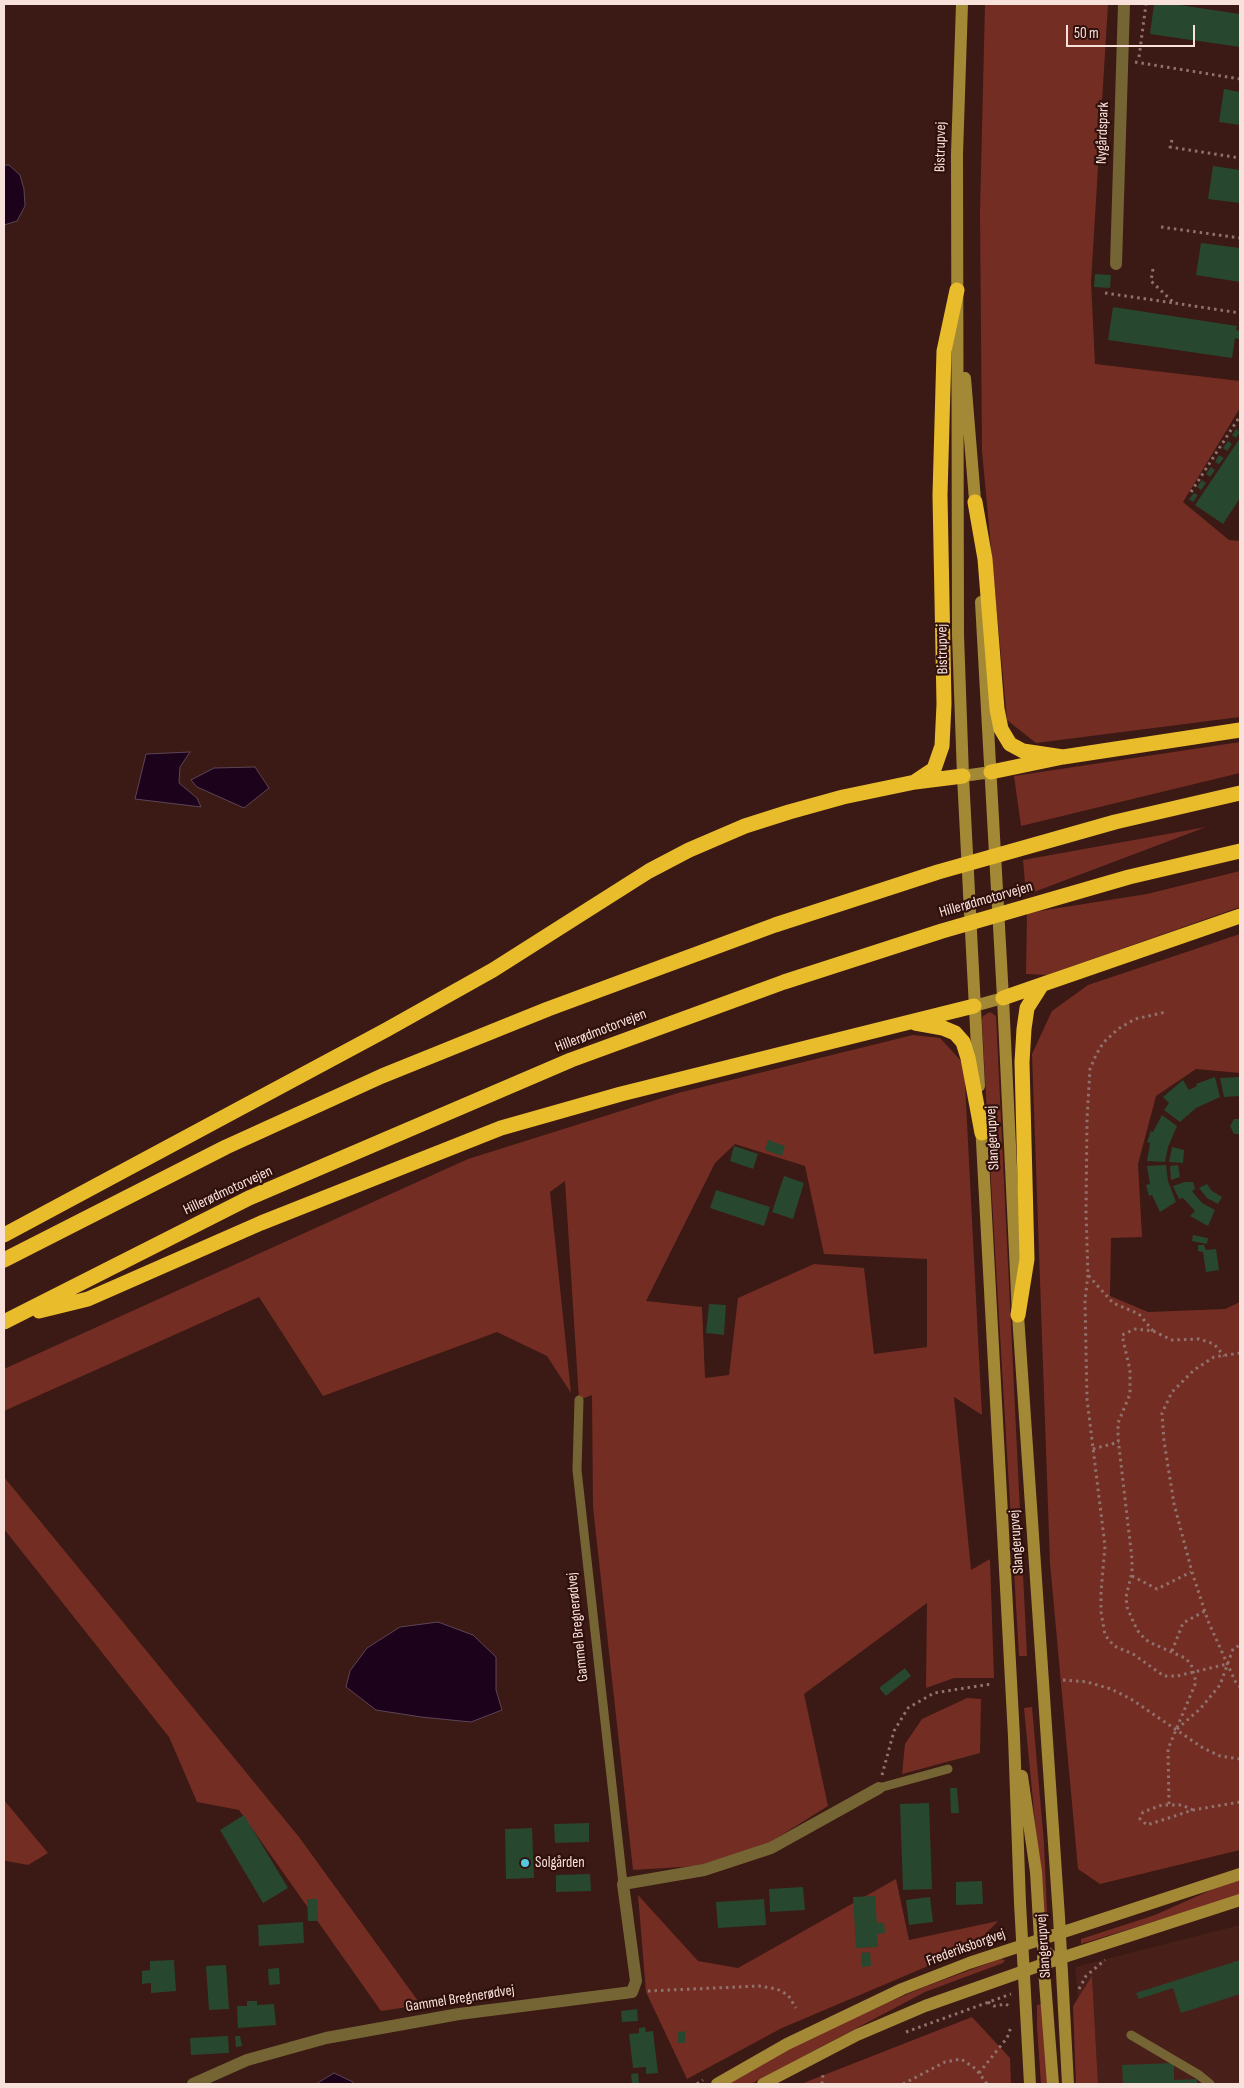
<!DOCTYPE html>
<html>
<head>
<meta charset="utf-8">
<style>
  body { margin:0 }
  #map { position:relative; width:1244px; height:2088px; overflow:hidden; background:#3b1914; font-family:"Sofia Sans Condensed",sans-serif }
  canvas { display:block }
  .frame { position:absolute; inset:0; border:5px solid #f8e0db; pointer-events:none }
  .scale { position:absolute; left:1066px; top:25px; width:129px; height:22px; box-sizing:border-box; border:2px solid #f8e0db; border-top:0; padding-left:6px; font-size:15px; line-height:18px; white-space:nowrap; color:#f8e0db; -webkit-text-stroke:4px #30100b; paint-order:stroke }
</style>
</head>
<body>
<div id="map">
<canvas width="1244" height="2088"></canvas>
<div class="frame"></div>
<div class="scale">50 m</div>
</div>
<script>
const g = document.querySelector('canvas').getContext('2d');
g.lineJoin = 'round';
function paint(path, color) { g.fillStyle = color; g.fill(path, 'evenodd'); }
const poly = rows => new Path2D(rows.map(r => 'M' + r).join(''));
function trace(path, color, width, dash) { g.strokeStyle = color; g.lineWidth = width; g.lineCap = dash ? 'butt' : 'round'; g.setLineDash(dash || []); g.stroke(path); }
function drawText(font, color, halo, rows, align = 'center') {
  g.font = font + ' "Sofia Sans Condensed",sans-serif'; g.lineWidth = 4.5; g.setLineDash([]); g.textBaseline = 'middle'; g.strokeStyle = halo; g.fillStyle = color; for (const [text, x, y, turn = 0] of rows) {
    g.save(); g.translate(x, y); g.rotate((+turn || 0) * Math.PI / 180); g.textAlign = isNaN(turn) ? turn : align; if (halo) g.strokeText(text, 0, 0); g.fillText(text, 0, 0); g.restore();
  }
}
const built = poly([
  [1240,1925,1240,2084,1098,2084,1092,1977,1078,1999,1075,1967]
]);
const green = poly([
  [985,4,1108,4,1091,282,1095,364,1240,381,1240,408,1183,502,1229,540,1240,541,1240,717,1036,743,1007,720,982,451,980,212],
  [1240,742,1240,773,1021,826,1014,776],
  [1206,827,1026,895,1023,860],
  [1240,871,1240,907,1047,975,1026,974,1027,913,1147,894],
  [1240,934,1240,1073,1196,1069,1156,1096,1138,1164,1142,1237,1111,1238,1110,1296,1148,1312,1225,1309,1240,1302,1240,1850,1100,1884,1078,1869,1050,1563,1032,1054,1052,1011,1088,985],
  [990,1012,996,1016,1027,1656,1019,1656,986,1097,982,1020,983,1016],
  [913,1035,940,1038,964,1064,982,1415,954,1397,971,1570,990,1559,994,1678,954,1678,926,1688,927,1603,804,1694,828,1806,767,1844,697,1866,633,1870,593,1507,592,1395,579,1400,565,1181,550,1192,571,1393,547,1356,497,1332,323,1396,259,1297,4,1411,4,1369,468,1159,678,1093],
  [735,1144,805,1166,824,1254,927,1259,927,1347,874,1354,864,1268,814,1264,738,1298,729,1375,705,1378,702,1307,646,1301,715,1163],
  [4,1477,299,1837,421,2005,381,2011,239,1810,197,1802,169,1737,4,1529],
  [967,1698,981,1699,980,1753,902,1774,905,1744,922,1719],
  [1032,1707,1044,1843,1047,1913,1044,1915,1024,1708],
  [4,1800,48,1853,28,1865,6,1861,4,1859],
  [896,1879,909,1940,998,1921,973,1947,782,2028,687,2079,646,1992,638,1895,698,1961,738,1968],
  [1240,1879,1240,1895,1081,1944,1081,1939,1155,1915,1213,1889],
  [1000,1959,1005,1960,1003,1963,925,1992,751,2084,726,2084,781,2053,863,2013,924,1987],
  [1092,1976,1098,2084,1076,2084,1073,2006],
  [1042,2004,1048,2084,1041,2084,1037,2027,1037,2005],
  [972,2017,1010,2058,1011,2084,801,2084]
]);
const water = poly([
  [4,165,9,165,20,175,24,189,25,206,17,221,4,225,4,165],
  [190,752,180,767,179,783,197,798,201,807,135,799,146,754,190,752],
  [255,767,269,788,244,808,197,787,191,780,214,768,255,767],
  [438,1622,473,1635,496,1657,496,1690,502,1710,471,1722,421,1717,376,1710,346,1687,350,1671,367,1648,400,1627,438,1622],
  [334,2073,353,2082,354,2084,316,2084,334,2073]
]);
const building = poly([
  [1154,4,1173,4,1240,14,1240,47,1150,34],
  [1224,89,1240,92,1240,125,1219,122],
  [1213,166,1240,170,1240,203,1208,199],
  [1201,243,1240,248,1240,282,1196,275],
  [1095,274,1111,275,1110,288,1094,287],
  [1113,307,1237,326,1236,330,1240,331,1239,339,1235,338,1232,358,1108,340],
  [1236,429,1240,432,1236,438,1232,435],
  [1240,438,1240,498,1223,524,1195,505],
  [1228,441,1232,444,1227,451,1223,448],
  [1219,455,1224,458,1219,464,1215,462],
  [1211,467,1215,470,1210,477,1206,474],
  [1202,480,1206,483,1201,490,1197,487],
  [1194,493,1198,495,1193,502,1189,499],
  [1215,1077,1220,1097,1196,1108,1180,1122,1164,1110,1169,1103,1163,1097,1183,1080,1189,1090,1197,1086,1196,1084],
  [1240,1077,1240,1096,1224,1097,1220,1078],
  [1162,1115,1177,1126,1168,1147,1165,1162,1147,1161,1150,1143,1147,1142,1151,1131,1153,1132],
  [1234,1119,1240,1119,1240,1134,1234,1134,1230,1126],
  [768,1140,785,1146,782,1156,765,1150],
  [734,1146,758,1154,753,1169,730,1161],
  [1172,1147,1184,1150,1183,1163,1169,1162],
  [1166,1165,1168,1181,1176,1202,1160,1212,1152,1195,1149,1196,1146,1185,1150,1184,1147,1166],
  [1178,1165,1180,1177,1171,1180,1170,1166],
  [784,1176,804,1183,793,1219,772,1212],
  [1185,1182,1193,1182,1195,1189,1192,1191,1202,1203,1215,1210,1208,1226,1190,1216,1195,1211,1183,1198,1179,1199,1173,1186],
  [1207,1184,1212,1191,1222,1197,1218,1204,1207,1198,1199,1188],
  [716,1190,770,1207,764,1226,710,1208],
  [1193,1235,1208,1238,1207,1244,1192,1241],
  [1198,1245,1204,1245,1206,1250,1216,1249,1219,1270,1206,1272,1203,1252,1198,1251],
  [709,1304,726,1305,724,1335,706,1333],
  [905,1668,911,1676,886,1696,879,1688],
  [950,1788,957,1788,959,1813,951,1813],
  [929,1803,932,1889,903,1890,900,1804],
  [244,1815,288,1888,263,1903,220,1830],
  [589,1823,589,1842,555,1843,554,1824],
  [532,1828,534,1878,506,1879,505,1829],
  [590,1874,591,1891,556,1892,556,1875],
  [982,1881,983,1904,956,1905,956,1882],
  [803,1887,805,1910,770,1912,769,1889],
  [875,1896,877,1923,884,1923,885,1933,877,1934,878,1947,856,1948,853,1897],
  [930,1897,933,1922,909,1925,906,1900],
  [307,1899,317,1899,318,1921,308,1921],
  [764,1899,766,1925,718,1928,716,1902],
  [303,1922,304,1943,259,1946,258,1925],
  [870,1952,871,1966,862,1967,861,1953],
  [174,1960,176,1991,151,1993,151,1983,142,1984,142,1971,150,1970,150,1961],
  [1240,1960,1240,1994,1181,2013,1173,1988,1139,1999,1136,1993],
  [226,1965,229,2009,209,2010,206,1966],
  [279,1968,280,1984,269,1985,268,1969],
  [247,2001,257,2001,257,2005,274,2004,276,2025,238,2028,237,2006,247,2006],
  [637,2009,638,2021,622,2022,621,2011],
  [645,2027,646,2032,653,2031,658,2073,646,2074,646,2067,633,2068,629,2034,639,2033,639,2028],
  [685,2031,685,2043,678,2043,678,2032],
  [228,2036,229,2053,191,2055,190,2038],
  [235,2036,240,2036,242,2046,236,2047],
  [1174,2063,1174,2080,1197,2079,1197,2084,1123,2084,1122,2065],
  [638,2073,639,2084,632,2084,631,2074]
]);
const path = poly([
  [1139,57,1146,4],
  [1135,62,1240,79],
  [1172,140,1170,147,1240,158],
  [1161,227,1240,238],
  [1153,269,1151,281,1174,303,1240,313],
  [1105,293,1174,303],
  [1191,492,1240,416],
  [1088,1275,1085,1300,1087,1399,1105,1546,1101,1592,1101,1612,1105,1635,1114,1646,1133,1654,1164,1676,1177,1676,1227,1664],
  [1153,1331,1139,1314,1113,1303,1088,1275,1086,1213,1087,1119,1090,1069,1096,1055,1103,1043,1118,1029,1135,1019,1166,1012],
  [1240,1353,1214,1357,1194,1370,1172,1392,1162,1413,1164,1441,1174,1504,1192,1572,1208,1621,1236,1683,1240,1687],
  [1093,1449,1119,1442],
  [1132,1576,1157,1589,1191,1572],
  [1172,1651,1183,1623,1205,1611],
  [1063,1680,1087,1682,1111,1689,1131,1699,1203,1748,1220,1756,1240,1759],
  [1177,1729,1200,1709,1220,1685,1233,1649,1240,1645],
  [882,1775,894,1731,908,1708,934,1693,991,1684],
  [1169,1804,1168,1749,1196,1682,1191,1664,1185,1658,1149,1642,1144,1638,1137,1630,1127,1607,1126,1597,1132,1572,1132,1559,1118,1438,1118,1423,1130,1394,1130,1370,1122,1335,1135,1329,1153,1331,1172,1340,1199,1339,1214,1344,1224,1356],
  [1193,1810,1182,1805,1162,1805,1143,1812,1140,1819,1147,1825,1193,1810,1240,1802],
  [1079,1989,1086,1976,1105,1960],
  [648,1991,759,1986,777,1989,788,1995,796,2008],
  [988,2002,994,2006,1006,2004,1011,2008],
  [906,2032,1011,1994],
  [979,2073,1007,2038,1011,2027],
  [697,2084,703,2080],
  [822,2084,823,2074],
  [903,2084,945,2062,961,2059,976,2069,987,2084]
]);
const lane = poly([
  [579,1400,577,1470,623,1884],
  [879,1788,948,1769],
  [1131,2035,1199,2075,1210,2084]
]);
const street = poly([
  [1116,264,1124,4],
  [193,2084,247,2060,326,2038,459,2014,632,1992,636,1981,623,1884,704,1870,771,1848,879,1788]
]);
const secondary = poly([
  [962,4,957,154,958,635,963,776,979,1086],
  [965,378,976,512],
  [981,602,1003,998,1018,1315,1059,1917,1068,2084],
  [963,776,991,772],
  [974,1006,1003,998],
  [981,1123,1014,1737,1020,1903,1030,2084],
  [1022,1776,1036,1872,1040,1939,1044,1950,1052,1957,1061,1958],
  [1043,1957,1053,2084],
  [717,2084,787,2044,902,1989,969,1963,1240,1874],
  [763,2084,857,2035,925,2006,1061,1958,1240,1900]
]);
const highway = poly([
  [975,502,985,559,997,709,1001,729,1010,744,1023,751,1063,757],
  [991,772,1063,757,1240,730],
  [916,781,934,769,942,746,944,704,940,495,944,351,957,290],
  [1003,998,1240,916],
  [915,1023,943,1028,955,1033,963,1042,968,1058,982,1133],
  [4,1235,386,1030,493,970,649,871,689,850,745,826,789,812,843,797,915,782,963,776],
  [4,1260,226,1147,382,1076,548,1009,775,925,938,872,1115,822,1240,793],
  [39,1311,88,1299,261,1223,501,1128,621,1094,974,1006],
  [1018,1315,1027,1259,1022,1062,1024,1029,1027,1008,1041,986],
  [4,1322,249,1198,571,1060,784,982,942,931,1129,877,1240,851]
]);
const markers = [
  [525,1863,5,"#54cade"]
];
const streetNames = [
  ["Nygårdspark",1103,133,-88],
  ["Bistrupvej",941,147,-89],
  ["Bistrupvej",943,649,-91],
  ["Hillerødmotorvejen",986,900,-16],
  ["Hillerødmotorvejen",601,1031,-21],
  ["Slangerupvej",993,1138,-93],
  ["Hillerødmotorvejen",228,1191,-25],
  ["Slangerupvej",1017,1542,-94],
  ["Gammel Bregnerødvej",578,1627,-96],
  ["Slangerupvej",1044,1946,-94],
  ["Frederiksborgvej",966,1948,-20],
  ["Gammel Bregnerødvej",460,1999,-9]
];
const poiNames = [
  ["Solgården",535,1863]
];
paint(built, '#492019');
paint(green, '#742d23');
paint(water, '#1c031b');
trace(water, '#5e4555', 1);
paint(building, '#28472f');
trace(path, '#90726d', 3, [2.5, 4]);
trace(lane, '#756534', 9);
trace(street, '#756534', 12);
trace(secondary, '#a38836', 12);
trace(highway, '#e8bc2b', 15);
for (const [x, y, r, color] of markers) { const dot = new Path2D(); dot.arc(x, y, r, 0, 2 * Math.PI); g.fillStyle = color; g.fill(dot); trace(dot, '#30100b', 2); }
drawText('15px', '#f8e0db', '#30100b', streetNames);
drawText('15px', '#f8e0db', '#30100b', poiNames, 'left');
</script>
</body>
</html>
